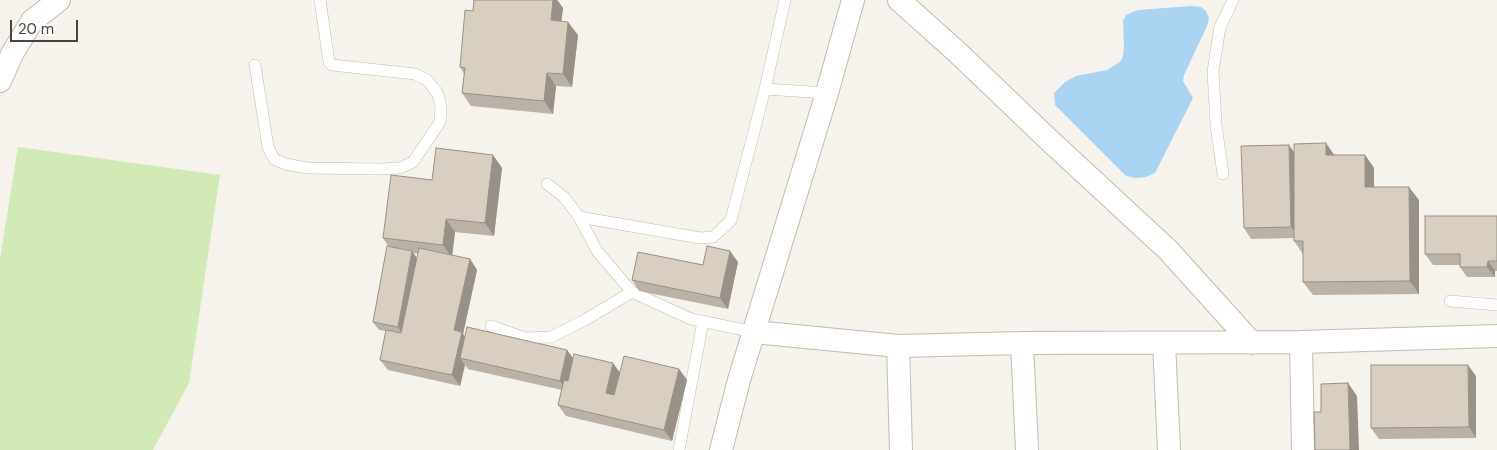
<!DOCTYPE html>
<html>
<head>
<meta charset="utf-8">
<style>
  body { margin:0 }
  #map { position:relative; width:1497px; height:450px; overflow:hidden; background:#f6f3ec; font-family:"DM Sans",sans-serif }
  canvas { display:block }
  .scale { position:absolute; left:10px; top:20px; width:68px; height:22px; box-sizing:border-box; border:2px solid #4b4439; border-top:0; padding-left:6px; font-size:15px; line-height:18px; white-space:nowrap; color:#4b4439; -webkit-text-stroke:4px #fff; paint-order:stroke }
</style>
</head>
<body>
<div id="map">
<canvas width="1497" height="450"></canvas>
<div class="scale">20 m</div>
</div>
<script>
const g = document.querySelector('canvas').getContext('2d');
g.lineJoin = 'round';
function paint(path, color) { g.fillStyle = color; g.fill(path, 'evenodd'); }
const poly = rows => new Path2D(rows.map(r => 'M' + r).join(''));
function trace(path, color, width, dash) { g.strokeStyle = color; g.lineWidth = width; g.lineCap = dash ? 'butt' : 'round'; g.setLineDash(dash || []); g.stroke(path); }
const green = poly([
  [18,147,220,175,189,383,153,450,0,450,0,259]
]);
const water = poly([
  [1191,6,1201,7,1206,11,1209,18,1207,26,1184,75,1183,81,1193,98,1155,173,1146,177,1136,178,1126,176,1055,105,1054,93,1065,82,1076,76,1107,70,1120,62,1123,56,1124,44,1123,21,1126,15,1138,10]
]);
const service = poly([
  [255,65,268,147,274,159,285,164,307,168,381,169,400,168,413,162,440,122,441,107,438,94,427,80,415,74,332,65,329,62,320,0],
  [765,89,827,93],
  [1223,174,1216,125,1213,71,1220,27,1233,0],
  [547,184,564,197,579,217,597,251,632,292,691,319,754,332],
  [579,217,700,238,713,237,722,229,731,220,765,89,785,0],
  [1450,301,1497,305],
  [491,326,525,338,551,337,583,321,632,292],
  [679,450,703,321]
]);
const minor = poly([
  [899,0,957,52,1048,139,1168,250,1252,343],
  [0,81,12,54,32,21,59,0],
  [754,332,898,346,1022,343,1301,342,1497,336],
  [1301,342,1303,450],
  [1022,343,1027,450],
  [1164,343,1169,450],
  [898,346,901,450],
  [721,450,739,380,827,93,853,0]
]);
const wall = poly([
  [474,0,557,0,563,8,561,21,578,35,572,87,556,86,553,114,471,106,462,93,464,74,460,67,473,11],
  [493,155,502,168,494,236,455,232,452,255,470,259,477,270,463,334,465,337,567,350,573,358,620,373,679,369,687,380,672,441,566,416,558,405,562,390,468,369,465,365,460,386,388,370,380,360,386,331,379,330,373,322,389,247,383,238,432,180],
  [414,253,418,254,417,258],
  [1335,155,1365,155,1374,168,1374,187,1419,200,1419,294,1313,295,1303,282,1303,254,1294,241,1294,238,1251,239,1244,228],
  [1497,216,1497,271,1495,271,1495,277,1467,277,1460,267,1460,265,1433,265,1425,254],
  [738,262,728,309,639,291,632,280,703,265],
  [1476,376,1476,438,1379,439,1371,428]
]);
const shadedWall = poly([
  [553,0,557,0,563,8,560,33,551,20],
  [568,22,578,35,572,87,563,74],
  [547,73,556,86,553,114,544,101],
  [1326,143,1335,156,1326,155],
  [1289,145,1297,156,1299,238,1291,227],
  [493,155,502,168,494,236,485,223],
  [1365,155,1374,168,1374,200,1365,187],
  [1409,187,1419,200,1419,294,1410,281],
  [446,219,455,232,452,258,443,245],
  [412,251,417,259,403,334,398,327],
  [730,251,738,262,728,309,720,298],
  [470,259,477,270,463,334,469,343,460,358,465,365,460,386,452,375,454,330],
  [1488,261,1495,271,1495,277,1487,267],
  [567,350,575,361,568,392,560,381],
  [613,363,621,374,614,403,606,393],
  [1468,365,1476,376,1476,438,1469,427],
  [679,369,687,380,672,441,664,430],
  [1348,383,1357,396,1359,450,1350,450]
]);
const building = poly([
  [474,0,553,0,551,20,568,22,563,74,547,73,544,101,462,93,465,68,460,67,465,10,473,11,474,0],
  [1326,143,1326,155,1365,155,1365,187,1409,187,1410,281,1303,282,1303,241,1294,241,1294,144,1326,143],
  [1289,145,1291,227,1244,228,1241,146,1289,145],
  [436,148,493,155,485,223,446,219,443,245,383,238,391,175,432,180,436,148],
  [1425,216,1497,216,1497,261,1488,261,1487,267,1460,267,1460,254,1425,254,1425,216],
  [387,246,412,251,398,327,373,322,387,246],
  [707,246,730,251,720,298,632,280,638,252,703,265,707,246],
  [419,248,470,259,454,330,462,332,452,375,380,360,386,330,401,333,419,248],
  [467,327,567,350,560,381,460,358,467,327],
  [574,354,613,363,606,393,614,395,624,356,679,369,664,430,558,405,564,380,568,381,574,354],
  [1371,365,1468,365,1469,427,1371,428,1371,365],
  [1348,383,1350,450,1315,450,1314,412,1321,412,1321,384,1348,383]
]);
paint(green, '#d2eab5');
paint(water, '#a9d4f2');
trace(service, '#c2bbae', 12);
trace(minor, '#c2bbae', 24);
trace(service, '#fff', 11);
trace(minor, '#fff', 22);
paint(wall, '#bab2a6');
paint(shadedWall, '#979187');
paint(building, '#d8cfc1');
trace(building, '#979187', 1);
</script>
</body>
</html>
